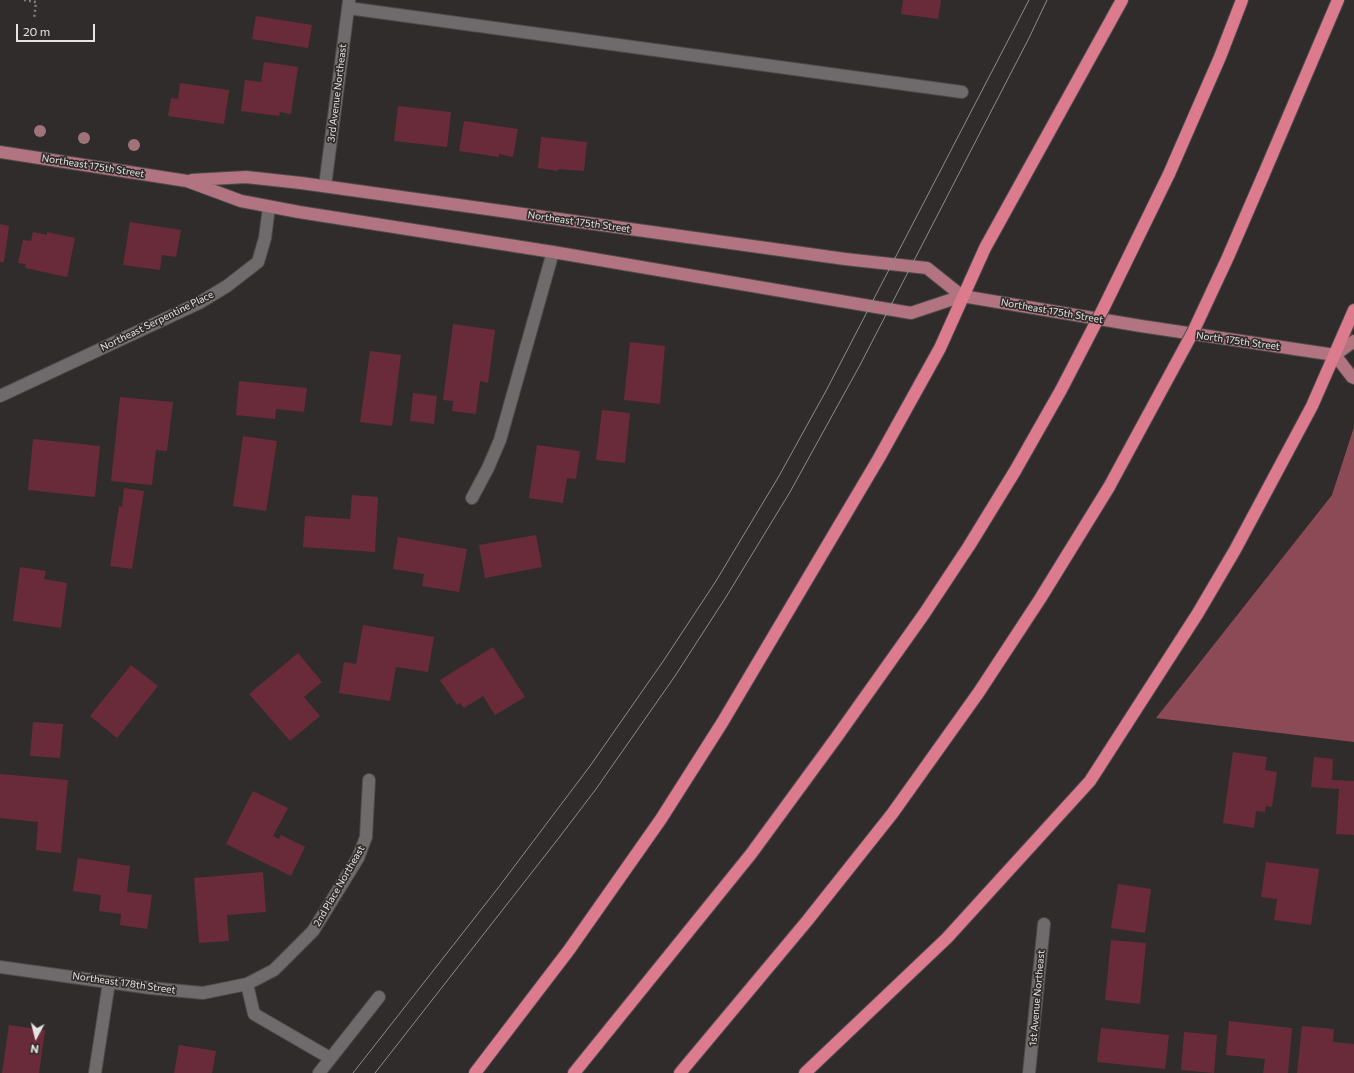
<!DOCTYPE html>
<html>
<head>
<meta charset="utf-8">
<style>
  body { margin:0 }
  #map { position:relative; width:1354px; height:1073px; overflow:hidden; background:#302c2c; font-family:Commissioner,sans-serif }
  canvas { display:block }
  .north { position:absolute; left:16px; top:1017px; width:40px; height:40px; -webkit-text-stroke:3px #302c2c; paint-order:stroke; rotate:187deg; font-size:11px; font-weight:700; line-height:16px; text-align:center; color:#e6e3e3 }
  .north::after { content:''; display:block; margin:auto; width:14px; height:18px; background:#e6e3e3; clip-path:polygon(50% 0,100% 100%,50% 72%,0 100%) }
  .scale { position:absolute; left:16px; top:24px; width:79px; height:18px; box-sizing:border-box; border:2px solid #e6e3e3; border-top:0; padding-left:5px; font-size:12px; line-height:14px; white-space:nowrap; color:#e6e3e3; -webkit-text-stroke:3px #302c2c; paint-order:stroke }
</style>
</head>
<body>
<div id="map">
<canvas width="1354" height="1073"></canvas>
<div class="north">N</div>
<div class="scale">20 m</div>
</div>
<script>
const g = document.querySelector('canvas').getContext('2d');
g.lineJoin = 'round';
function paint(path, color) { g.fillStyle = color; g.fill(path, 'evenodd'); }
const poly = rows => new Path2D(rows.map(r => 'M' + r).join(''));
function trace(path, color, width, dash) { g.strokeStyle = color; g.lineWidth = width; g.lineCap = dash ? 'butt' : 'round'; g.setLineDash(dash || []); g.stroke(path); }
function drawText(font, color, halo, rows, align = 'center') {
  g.font = font + ' Commissioner,sans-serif'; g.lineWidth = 3.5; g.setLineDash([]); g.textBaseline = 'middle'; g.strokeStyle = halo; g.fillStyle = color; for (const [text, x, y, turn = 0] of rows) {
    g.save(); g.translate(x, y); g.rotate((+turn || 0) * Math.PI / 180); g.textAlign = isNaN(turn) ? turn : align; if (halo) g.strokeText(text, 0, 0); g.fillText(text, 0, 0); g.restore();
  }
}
const forest = poly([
  [1354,427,1354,742,1156,718,1332,495]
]);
const building = poly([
  [903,0,941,0,938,19,901,14],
  [256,16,312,25,308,48,252,39],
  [264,62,298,67,291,114,280,112,279,116,241,111,245,80,261,82],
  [180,83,229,90,224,124,168,116,171,98,178,99],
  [398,106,451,112,447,147,394,141],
  [464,121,518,129,513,157,499,154,499,157,459,151],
  [541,137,587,142,584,171,558,169,558,171,538,168],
  [130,222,181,230,176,257,162,255,160,270,123,265],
  [0,224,9,226,4,262,0,262],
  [33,232,47,235,47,232,75,238,67,277,25,268,26,264,18,263,23,240,31,241],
  [453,324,495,330,488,383,480,381,476,414,452,411,453,401,443,400],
  [630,342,665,346,660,404,624,400],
  [370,351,401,355,392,426,360,422],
  [239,381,307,388,304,412,276,409,275,419,236,415],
  [413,393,437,396,434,424,410,421],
  [120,397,173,402,167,451,156,450,152,485,111,481],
  [602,410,630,413,625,463,596,460],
  [243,436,277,441,266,511,233,506],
  [33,439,100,446,95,497,28,490],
  [537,445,580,451,576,479,567,478,563,503,529,498],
  [124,488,144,491,132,569,110,566,119,506,122,507],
  [352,495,378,497,375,552,303,547,305,516,350,519],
  [536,535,542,567,485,578,479,545],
  [398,537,467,549,459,592,422,586,424,574,393,569],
  [20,567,46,571,44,579,67,583,61,628,13,621],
  [363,625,434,637,428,672,396,667,390,701,339,693,344,662,356,664],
  [493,647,525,697,495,715,483,696,464,708,460,703,457,705,440,680],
  [298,653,322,682,304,697,320,716,290,741,249,694],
  [131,665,158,686,117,738,90,716],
  [33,722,63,724,60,758,30,756],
  [1233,752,1267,757,1265,770,1277,772,1272,807,1266,806,1265,812,1256,811,1254,828,1223,823],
  [1314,757,1333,759,1332,780,1354,781,1354,835,1336,834,1339,789,1311,787],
  [0,774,68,780,61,853,36,850,38,822,0,818],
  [253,791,288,808,273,836,279,839,281,835,305,847,291,876,226,844],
  [78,858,130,866,127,892,152,895,147,929,120,925,121,914,99,911,101,895,73,891],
  [1266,862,1319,869,1311,925,1274,920,1277,899,1261,897],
  [263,872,266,912,227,915,229,941,199,943,194,878],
  [1118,884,1151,889,1145,933,1111,928],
  [1111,940,1146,943,1140,1004,1105,1000],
  [1229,1021,1292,1028,1288,1073,1263,1073,1265,1059,1226,1055],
  [9,1025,45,1030,39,1073,2,1073],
  [1302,1026,1334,1029,1333,1042,1354,1044,1354,1073,1297,1073],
  [1101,1028,1169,1035,1165,1069,1097,1062],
  [1184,1032,1217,1035,1214,1073,1181,1070],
  [179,1045,216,1051,212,1073,174,1073]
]);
const path = poly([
  [24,0,36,2,34,19]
]);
const minor = poly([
  [348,8,962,92],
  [325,186,349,1],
  [0,396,199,303,227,286,258,262,265,238,269,207],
  [472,498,488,468,500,440,553,252],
  [0,967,150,988,203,993,247,984,274,970,313,931,358,858,366,837,369,780],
  [247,984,254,1014,330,1058],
  [95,1073,109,982],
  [319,1073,379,997],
  [1029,1073,1044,924]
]);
const major = poly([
  [0,152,187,181,241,201,299,212,553,252,911,313,962,296,1141,326,1335,355,1354,341],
  [192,180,246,177,301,183,845,259,927,268,962,296],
  [1335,355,1352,377,1354,378]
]);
const highway = poly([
  [1169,174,1220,57,1242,0],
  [1263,176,1338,0],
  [475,1073,569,950,661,819,722,723,879,458,940,348,985,248,1122,0],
  [574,1073,751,854,836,738,924,614,969,546,1015,471],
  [680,1073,807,921,892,814,979,692,1040,599,1109,487],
  [805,1073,947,938,1090,781,1198,613,1235,550,1312,406,1354,310]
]);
const tram = poly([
  [353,1073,498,888,590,766,664,660,716,581,779,476,827,389,1029,0],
  [375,1073,558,839,596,789,675,676,726,597,790,492,860,365,1029,38,1047,0]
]);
const highwayBridge = poly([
  [1015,471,1061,390,1103,309,1169,174],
  [1109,487,1193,332,1228,257,1263,176]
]);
const trees = [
  [40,131],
  [84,138],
  [134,145]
];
const streetNames = [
  ["3rd Avenue Northeast",337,93,-83],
  ["Northeast 175th Street",93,166,9],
  ["Northeast 175th Street",579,222,8],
  ["Northeast 175th Street",1052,311,10],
  ["Northeast Serpentine Place",157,321,-26],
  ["North 175th Street",1238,341,8],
  ["2nd Place Northeast",339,886,-60],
  ["Northeast 178th Street",124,983,8],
  ["1st Avenue Northeast",1037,998,-85]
];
paint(forest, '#8c4a57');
paint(building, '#692b39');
trace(minor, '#4e4a4b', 14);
trace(major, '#4e4a4b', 14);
trace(highway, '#4e4a4b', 14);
trace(path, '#817d7d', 2.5, [2, 3]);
trace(minor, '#6f6a6b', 12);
trace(major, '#b17480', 12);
trace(highway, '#dd7b8e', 12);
trace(tram, '#8e8b8b', 1);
trace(highwayBridge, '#4e4a4b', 14, []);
trace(highwayBridge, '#dd7b8e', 12);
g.fillStyle = '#a0727a';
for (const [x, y] of trees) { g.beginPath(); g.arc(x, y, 6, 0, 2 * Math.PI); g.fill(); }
drawText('10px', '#e6e3e3', '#302c2c', streetNames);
</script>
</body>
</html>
